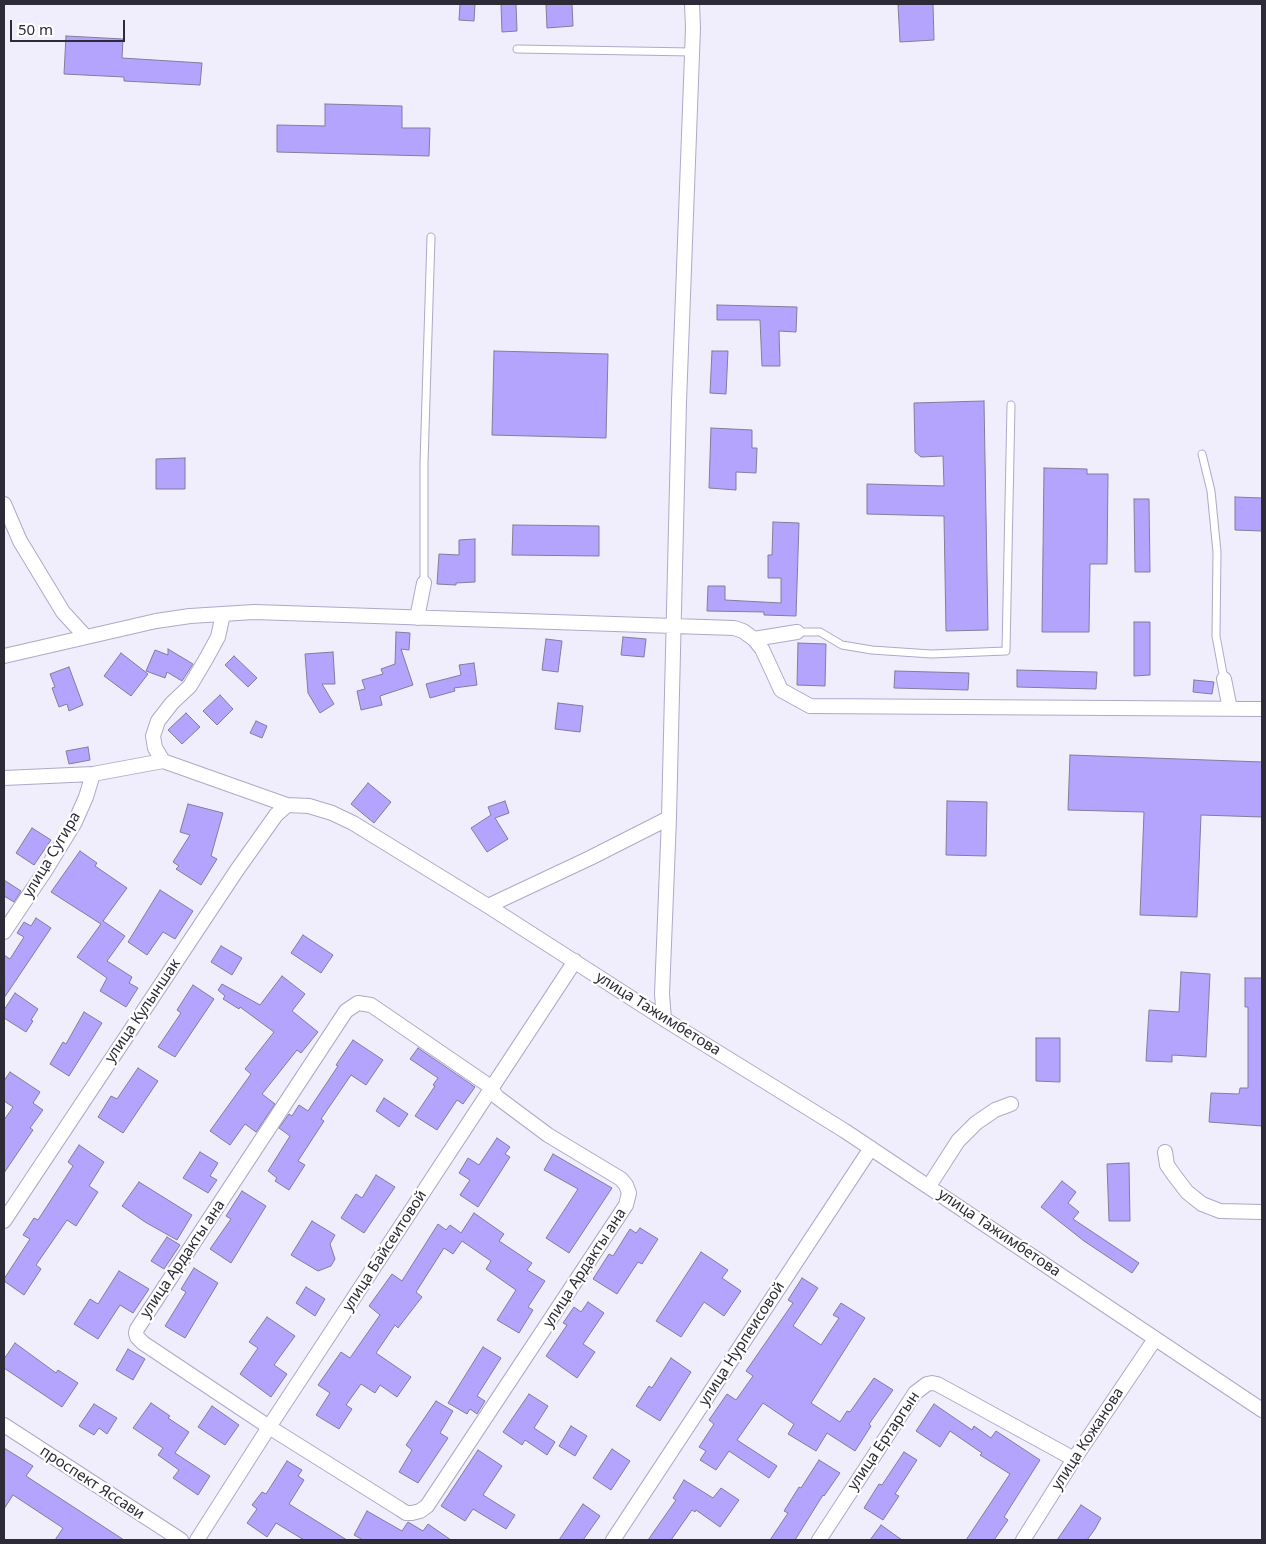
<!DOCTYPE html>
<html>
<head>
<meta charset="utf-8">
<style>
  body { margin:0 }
  #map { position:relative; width:1266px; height:1544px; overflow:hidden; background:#f0eefc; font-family:"Noto Sans",sans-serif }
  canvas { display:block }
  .frame { position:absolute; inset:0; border:5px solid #2d2b38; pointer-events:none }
  .scale { position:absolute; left:10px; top:20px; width:115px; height:22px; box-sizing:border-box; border:2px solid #2d2b38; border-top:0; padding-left:6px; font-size:15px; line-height:18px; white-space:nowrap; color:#2d2b38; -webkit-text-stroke:4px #fff; paint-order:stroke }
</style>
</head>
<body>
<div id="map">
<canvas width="1266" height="1544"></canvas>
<div class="frame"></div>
<div class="scale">50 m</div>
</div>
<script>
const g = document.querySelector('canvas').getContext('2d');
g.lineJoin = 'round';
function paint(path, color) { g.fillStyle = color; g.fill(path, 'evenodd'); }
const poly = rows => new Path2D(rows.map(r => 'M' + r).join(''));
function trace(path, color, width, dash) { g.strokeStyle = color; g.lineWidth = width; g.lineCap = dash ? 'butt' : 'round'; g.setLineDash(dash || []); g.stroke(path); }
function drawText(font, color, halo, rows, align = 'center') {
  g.font = font + ' "Noto Sans",sans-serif'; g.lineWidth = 4.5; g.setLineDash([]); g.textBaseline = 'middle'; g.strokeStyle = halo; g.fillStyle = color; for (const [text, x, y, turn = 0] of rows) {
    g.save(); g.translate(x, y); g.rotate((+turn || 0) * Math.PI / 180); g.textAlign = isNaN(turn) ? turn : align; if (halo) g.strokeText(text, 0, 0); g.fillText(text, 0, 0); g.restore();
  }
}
const building = poly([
  [460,4,475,4,474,21,459,20,460,4],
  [501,4,516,4,517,31,502,32,501,4],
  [546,4,572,4,573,26,547,28,546,4],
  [898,4,933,4,934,40,900,42,898,4],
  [66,36,123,39,122,58,202,63,200,85,124,81,124,77,64,74,66,36],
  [325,104,402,106,402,128,430,128,429,156,277,152,277,125,325,126,325,104],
  [717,305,797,307,796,332,779,331,780,366,762,366,760,320,717,320,717,305],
  [494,351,608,354,606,438,492,435,494,351],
  [712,351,728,351,726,394,710,393,712,351],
  [984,401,988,630,946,631,944,516,867,514,867,484,944,486,943,456,921,457,915,452,914,403,984,401],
  [711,428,752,430,752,448,757,448,756,473,736,472,736,490,709,488,711,428],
  [185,458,185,489,156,489,156,459,185,458],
  [1044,468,1087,469,1087,474,1108,474,1107,564,1090,564,1089,632,1042,632,1044,468],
  [1235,497,1262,498,1262,531,1235,530,1235,497],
  [1134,499,1149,499,1150,572,1135,572,1134,499],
  [773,522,799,523,796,616,764,615,764,612,707,611,708,586,725,586,725,600,781,603,781,578,768,578,768,555,772,555,773,522],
  [513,525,599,526,599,556,512,555,513,525],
  [475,539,475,582,456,583,456,585,437,584,439,554,459,555,459,540,475,539],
  [1134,622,1150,622,1150,675,1134,676,1134,622],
  [396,632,410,633,409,650,401,649,413,685,380,696,382,705,361,710,357,691,365,689,362,680,383,674,381,669,395,664,396,632],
  [623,637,646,639,644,657,621,655,623,637],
  [546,639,562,641,558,672,542,670,546,639],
  [798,643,826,644,825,686,797,685,798,643],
  [168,649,193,664,182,681,167,672,165,678,146,671,155,650,168,655,168,649],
  [333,652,335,684,322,684,334,704,320,713,308,693,305,654,333,652],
  [121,653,148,674,131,696,104,676,121,653],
  [234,656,257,678,248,687,225,665,234,656],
  [474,663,477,685,454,688,455,691,430,698,426,684,461,675,459,665,474,663],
  [69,667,83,705,69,711,67,704,59,707,52,688,55,687,50,674,69,667],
  [1017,670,1097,672,1096,689,1017,687,1017,670],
  [895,671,969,673,968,690,894,688,895,671],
  [1194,680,1214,682,1212,694,1193,692,1194,680],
  [220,695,233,709,217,725,203,711,220,695],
  [558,703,583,706,580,732,555,729,558,703],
  [186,713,200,727,182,744,168,730,186,713],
  [256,721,267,726,262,738,250,733,256,721],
  [88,747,90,760,69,764,66,751,88,747],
  [1070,755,1262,762,1262,817,1201,815,1197,917,1140,915,1144,812,1068,810,1070,755],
  [368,783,391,802,374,823,351,804,368,783],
  [505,801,509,813,495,818,508,839,487,852,471,828,491,815,488,807,505,801],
  [947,801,987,802,986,856,946,855,947,801],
  [188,804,223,813,211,856,217,859,201,885,176,869,179,866,173,862,190,835,180,832,188,804],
  [32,828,51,840,34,865,16,853,32,828],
  [80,851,97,863,95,866,127,888,103,921,125,936,107,961,132,977,129,983,138,988,126,1007,100,991,107,978,77,957,101,924,51,892,80,851],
  [4,880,21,891,14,902,4,896,4,880],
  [160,890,193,911,175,939,163,932,147,955,128,942,160,890],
  [36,918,51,928,4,998,4,955,10,959,24,937,17,933,24,922,31,926,36,918],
  [303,935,333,955,321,973,291,953,303,935],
  [221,946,242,958,232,975,211,962,221,946],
  [1181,972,1210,974,1206,1057,1172,1055,1172,1062,1146,1061,1149,1010,1179,1012,1181,972],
  [282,976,305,994,292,1011,318,1032,301,1053,297,1050,262,1094,275,1104,256,1132,245,1124,230,1145,210,1131,251,1074,245,1069,274,1032,240,1007,239,1009,223,999,225,996,218,990,222,984,260,1005,282,976],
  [1245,978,1262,978,1262,1126,1209,1122,1211,1093,1239,1094,1240,1088,1248,1088,1248,1007,1245,1007,1245,978],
  [193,985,214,999,175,1057,158,1047,181,1013,177,1010,193,985],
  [15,993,38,1009,31,1020,33,1021,26,1032,4,1018,4,1010,15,993],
  [84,1012,102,1023,69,1076,50,1064,63,1042,66,1044,84,1012],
  [1036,1038,1060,1038,1060,1082,1036,1081,1036,1038],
  [353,1040,383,1060,366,1085,351,1075,321,1119,324,1121,298,1161,305,1165,289,1190,275,1181,277,1178,268,1171,290,1136,279,1128,289,1114,292,1116,299,1105,308,1111,338,1066,336,1065,353,1040],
  [418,1048,475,1087,463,1104,457,1100,437,1130,415,1116,435,1086,433,1085,438,1078,410,1059,418,1048],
  [138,1068,158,1081,123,1133,98,1117,111,1096,117,1099,138,1068],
  [10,1072,40,1092,33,1103,43,1110,30,1128,33,1130,4,1173,4,1120,13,1107,4,1101,4,1081,10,1072],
  [384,1098,408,1114,399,1127,376,1111,384,1098],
  [497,1138,510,1147,505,1154,510,1157,478,1207,460,1195,470,1180,459,1173,468,1158,479,1165,497,1138],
  [79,1145,104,1162,89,1186,98,1192,76,1226,67,1220,36,1265,41,1269,24,1295,4,1281,4,1279,30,1239,23,1235,34,1218,38,1220,73,1166,68,1162,79,1145],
  [200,1152,218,1163,210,1176,217,1180,208,1193,183,1178,200,1152],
  [553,1154,612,1188,569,1253,546,1238,578,1189,544,1170,553,1154],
  [1129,1163,1130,1221,1109,1221,1107,1164,1129,1163],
  [376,1175,395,1187,364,1233,341,1218,356,1194,362,1198,376,1175],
  [1062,1181,1076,1192,1068,1203,1079,1212,1073,1219,1139,1263,1132,1273,1084,1241,1041,1207,1062,1181],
  [139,1182,192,1215,177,1240,145,1222,122,1206,139,1182],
  [242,1191,266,1206,231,1263,210,1249,231,1219,226,1216,242,1191],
  [474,1213,504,1234,499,1241,532,1263,527,1270,545,1281,528,1307,533,1310,519,1333,497,1320,516,1290,486,1269,491,1261,462,1241,453,1254,444,1248,416,1292,422,1297,398,1328,395,1325,376,1353,411,1377,397,1397,380,1385,375,1393,361,1384,346,1405,352,1409,339,1429,316,1415,330,1393,318,1385,341,1352,350,1358,380,1315,369,1306,392,1274,402,1281,438,1224,446,1230,450,1225,461,1233,474,1213],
  [312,1221,335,1235,330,1244,335,1259,331,1266,318,1271,291,1255,312,1221],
  [640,1228,658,1239,642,1264,638,1262,617,1294,593,1279,609,1254,613,1256,630,1229,636,1233,640,1228],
  [167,1237,180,1245,164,1269,151,1261,167,1237],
  [701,1252,728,1270,722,1278,741,1291,724,1316,704,1302,681,1337,656,1321,701,1252],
  [194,1268,218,1283,185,1338,165,1326,186,1292,181,1289,194,1268],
  [119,1271,149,1289,133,1313,120,1305,98,1339,74,1324,90,1299,98,1304,119,1271],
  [802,1278,818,1288,793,1326,821,1345,839,1318,833,1315,841,1303,865,1318,811,1403,840,1422,847,1411,850,1412,874,1378,893,1390,869,1424,871,1426,855,1451,827,1433,816,1451,788,1434,794,1424,763,1403,737,1440,777,1466,769,1478,729,1451,716,1470,700,1460,706,1451,699,1447,714,1424,709,1420,727,1394,736,1400,753,1376,746,1371,793,1303,788,1300,802,1278],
  [306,1287,325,1299,315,1316,296,1303,306,1287],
  [588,1302,604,1313,583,1344,595,1352,577,1378,546,1356,567,1325,563,1323,574,1307,581,1312,588,1302],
  [267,1317,295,1336,274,1365,287,1374,271,1397,240,1374,258,1348,249,1342,267,1317],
  [15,1343,56,1373,58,1370,78,1383,62,1407,4,1368,4,1359,15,1343],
  [483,1347,501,1358,477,1396,485,1401,477,1414,470,1409,467,1414,448,1403,483,1347],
  [128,1349,145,1359,133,1380,116,1370,128,1349],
  [671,1358,691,1372,660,1421,636,1406,649,1386,652,1388,671,1358],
  [529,1394,548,1406,534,1428,555,1442,547,1455,525,1440,522,1445,503,1432,529,1394],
  [436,1401,453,1411,440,1433,448,1438,418,1483,399,1472,412,1450,406,1445,436,1401],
  [151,1403,170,1416,168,1418,189,1432,175,1453,210,1476,198,1495,173,1478,179,1470,158,1455,163,1448,133,1428,151,1403],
  [94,1404,117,1418,107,1434,99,1428,94,1435,79,1426,94,1404],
  [934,1404,972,1430,974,1426,991,1438,996,1431,1040,1460,1004,1517,1008,1520,994,1540,966,1540,1010,1474,980,1455,982,1453,950,1431,940,1447,916,1431,934,1404],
  [212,1406,239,1425,225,1445,198,1427,212,1406],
  [571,1426,587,1436,575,1456,559,1446,571,1426],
  [4,1448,33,1466,26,1476,124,1540,55,1540,63,1528,13,1495,4,1509,4,1448],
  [612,1449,630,1461,611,1490,593,1478,612,1449],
  [478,1450,502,1466,483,1495,515,1515,506,1529,473,1509,465,1521,441,1506,478,1450],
  [904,1452,917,1460,895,1494,899,1496,883,1520,864,1508,879,1484,882,1485,904,1452],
  [819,1460,840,1473,824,1496,823,1495,795,1540,770,1540,788,1513,784,1511,799,1487,801,1488,819,1460],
  [287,1461,302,1470,298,1476,304,1480,289,1504,347,1540,304,1540,276,1523,267,1537,247,1523,257,1509,252,1505,262,1492,266,1494,287,1461],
  [684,1480,713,1498,721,1488,739,1500,720,1527,696,1510,695,1512,692,1510,671,1540,648,1540,676,1500,673,1498,684,1480],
  [583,1504,600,1516,583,1540,559,1540,583,1504],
  [1081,1505,1101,1518,1095,1529,1087,1540,1057,1540,1081,1505],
  [367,1511,402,1531,408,1522,423,1531,428,1524,451,1540,363,1540,354,1535,367,1511],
  [881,1525,902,1540,870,1540,881,1525]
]);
const lane = poly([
  [517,49,692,52],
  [1202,454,1211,491,1217,552,1216,636,1224,679],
  [424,583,424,463,431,237],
  [797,632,820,632,842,645,872,650,931,654,1006,651,1011,405]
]);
const street = poly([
  [4,504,20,541,63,612,85,636],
  [417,618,424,583],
  [754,639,797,632],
  [4,656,156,621,190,616,254,612,734,628,743,631,754,639,762,649,781,690,810,706,1262,709],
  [1224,679,1230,709],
  [163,761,155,748,153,736,158,721,172,703,190,686,206,659,218,637,223,614],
  [4,778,93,774,163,761,287,805,309,806,332,813,353,823,488,906,664,1019,845,1131,1262,1410],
  [488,906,590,858,669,818],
  [4,932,45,871,75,822,86,797,93,774],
  [358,1003,371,1005,488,1085,497,1097,548,1135,621,1179,626,1185,629,1193,626,1205,427,1506,420,1511,412,1513,406,1513,400,1509,269,1427,143,1343,137,1337,136,1333,137,1329,346,1011,358,1003],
  [664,1019,662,994,669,818,679,402,693,28,692,4],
  [1165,1152,1167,1165,1174,1175,1187,1192,1202,1204,1220,1211,1262,1212],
  [929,1186,958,1141,976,1123,995,1110,1011,1104],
  [4,1221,237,870,276,815,287,805],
  [4,1425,181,1540],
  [197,1540,269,1427,575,961],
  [613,1540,871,1148],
  [819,1540,915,1393,927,1384,932,1383,937,1384,950,1391,1074,1459],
  [1023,1540,1074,1459,1155,1339]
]);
const streetNames = [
  ["улица Сугира",52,855,-59],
  ["улица Кулыншак",143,1011,-56],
  ["улица Тажимбетова",658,1014,32],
  ["улица Тажимбетова",999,1233,34],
  ["улица Байсеитовой",385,1251,-57],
  ["улица Ардакты ана",183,1259,-56],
  ["улица Ардакты ана",585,1268,-57],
  ["улица Нурпеисовой",742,1344,-57],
  ["улица Кожанова",1088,1439,-57],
  ["улица Ертаргын",884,1441,-56],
  ["проспект Яссави",92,1483,33]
];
paint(building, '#b5a4fe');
trace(building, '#817d9c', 1);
trace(lane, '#ada9c9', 9);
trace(street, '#ada9c9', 16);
trace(lane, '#fff', 7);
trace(street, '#fff', 14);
drawText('15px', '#2d2b38', '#fff', streetNames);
</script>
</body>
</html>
